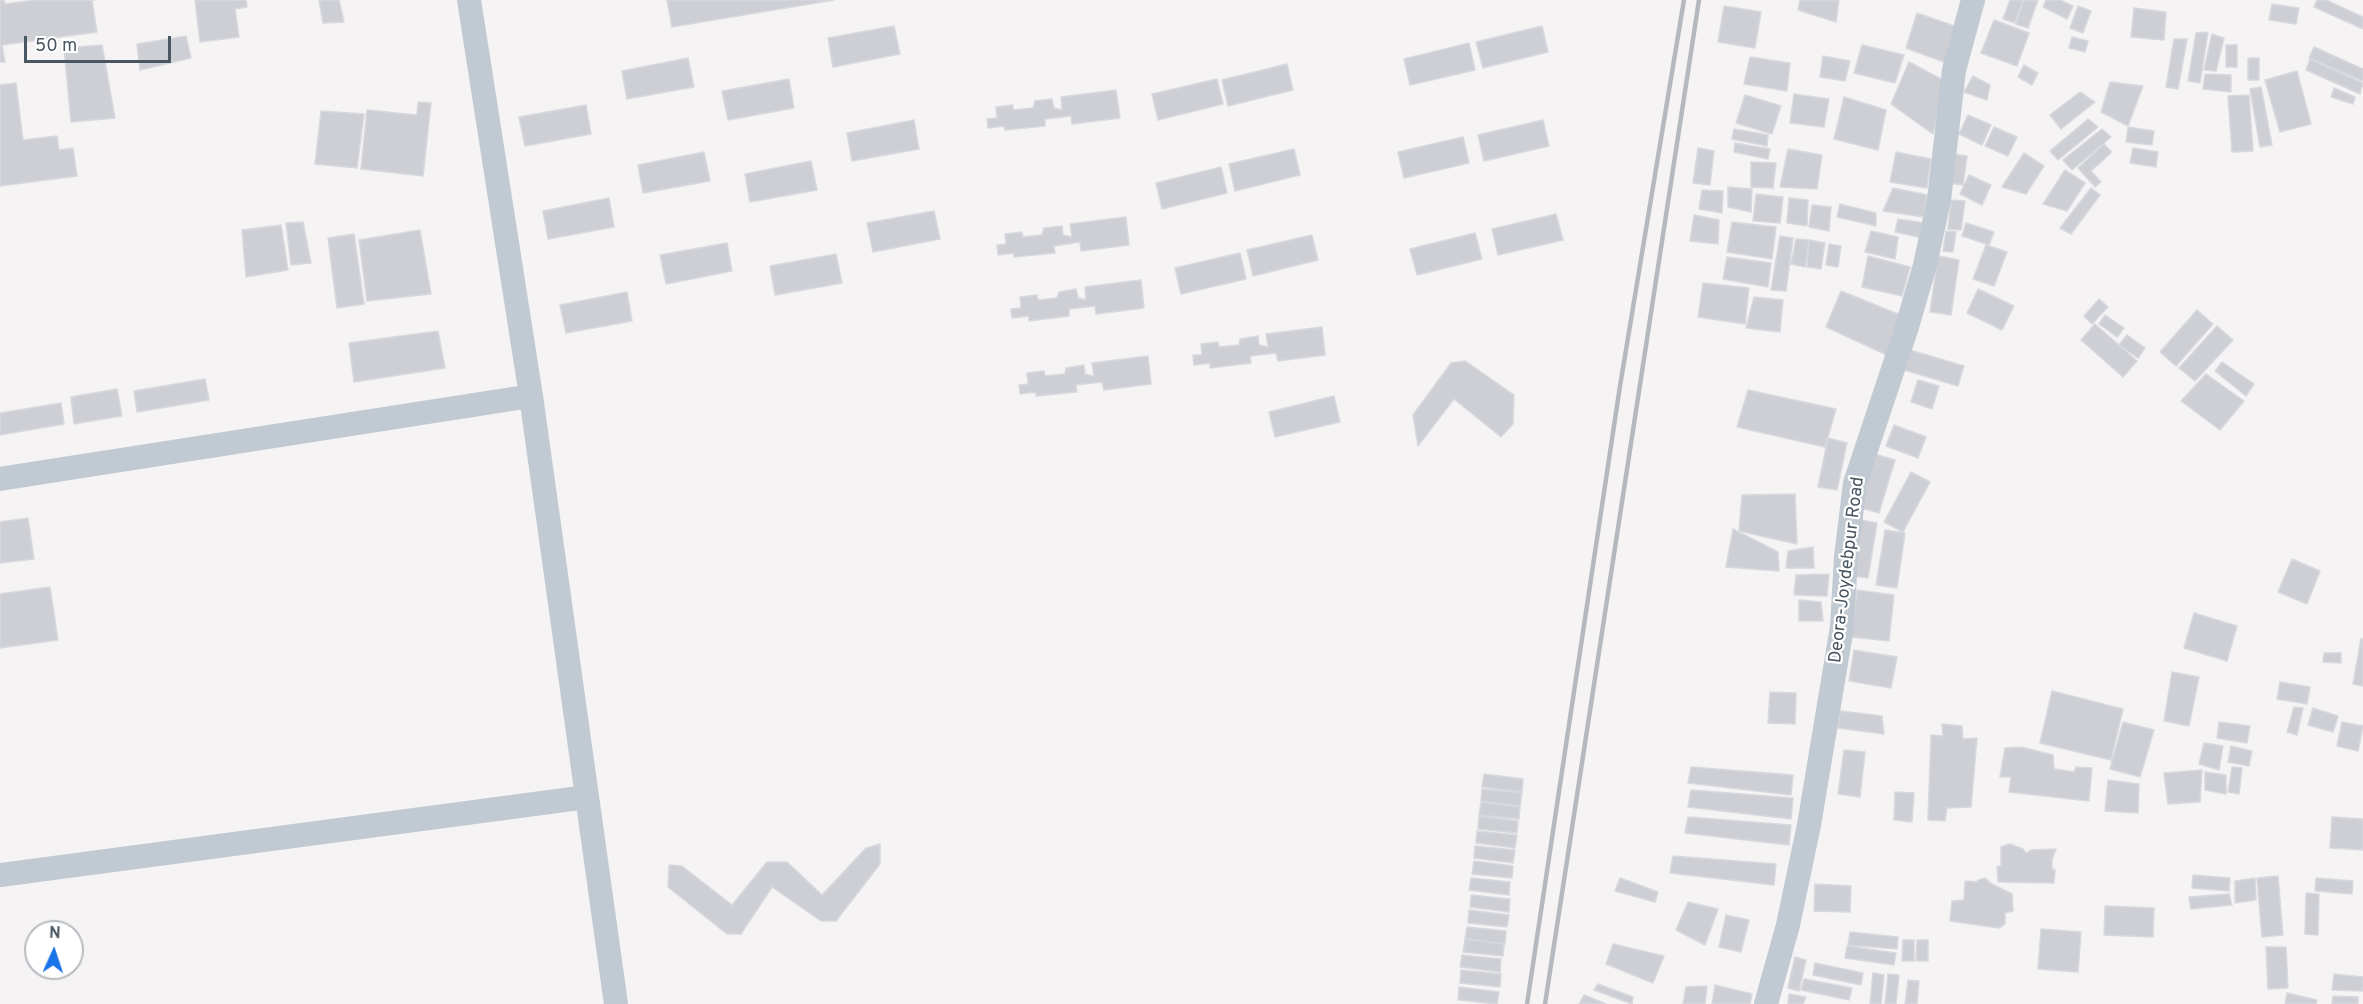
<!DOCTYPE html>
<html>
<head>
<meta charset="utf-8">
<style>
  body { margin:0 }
  #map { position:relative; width:2363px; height:1004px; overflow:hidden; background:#f5f3f3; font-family:Overpass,sans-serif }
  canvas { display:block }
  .north { position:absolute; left:24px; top:920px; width:60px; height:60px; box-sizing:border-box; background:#fff; border:2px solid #b7bbc0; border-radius:50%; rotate:3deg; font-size:16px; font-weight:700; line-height:24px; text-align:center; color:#4a5661 }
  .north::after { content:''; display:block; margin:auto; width:21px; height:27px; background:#1a73e8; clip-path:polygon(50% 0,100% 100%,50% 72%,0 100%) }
  .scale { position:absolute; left:24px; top:36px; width:147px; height:27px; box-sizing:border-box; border:3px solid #4a5661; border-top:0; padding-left:8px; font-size:18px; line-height:21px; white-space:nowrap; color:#4a5661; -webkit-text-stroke:4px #fff; paint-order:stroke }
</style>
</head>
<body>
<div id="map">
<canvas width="2363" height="1004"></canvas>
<div class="north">N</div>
<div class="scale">50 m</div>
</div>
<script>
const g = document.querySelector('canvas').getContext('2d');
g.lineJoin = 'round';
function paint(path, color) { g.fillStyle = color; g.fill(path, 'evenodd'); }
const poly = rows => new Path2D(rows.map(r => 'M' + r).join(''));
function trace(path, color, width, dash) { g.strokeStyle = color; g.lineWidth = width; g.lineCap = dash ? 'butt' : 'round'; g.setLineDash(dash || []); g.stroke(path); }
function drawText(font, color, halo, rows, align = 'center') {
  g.font = font + ' Overpass,sans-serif'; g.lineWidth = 4.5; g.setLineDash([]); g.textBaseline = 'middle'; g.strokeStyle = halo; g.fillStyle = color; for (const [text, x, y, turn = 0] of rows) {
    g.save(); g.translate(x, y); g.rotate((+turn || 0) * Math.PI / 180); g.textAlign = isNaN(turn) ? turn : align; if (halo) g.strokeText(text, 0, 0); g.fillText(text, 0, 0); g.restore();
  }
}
const building = poly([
  [0,0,4,0,5,4,36,0,95,0,92,0,97,32,2,45,5,62,0,62,0,0],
  [195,0,246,0,247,7,235,9,239,37,200,42,195,0],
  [319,0,339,0,344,22,323,23,319,0],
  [667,0,834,0,672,27,667,0],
  [1800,0,1839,0,1836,22,1798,10,1800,0],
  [2010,0,2023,0,2015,23,2003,19,2010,0],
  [2024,0,2038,0,2028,28,2016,24,2024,0],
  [2046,0,2060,0,2073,6,2067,19,2043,7,2046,0],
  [2317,0,2326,0,2363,17,2363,29,2314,7,2317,0],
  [2272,4,2299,8,2296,24,2269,20,2272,4],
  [1724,6,1761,12,1755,48,1718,42,1724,6],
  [2078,6,2091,11,2083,33,2070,28,2078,6],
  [2134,8,2166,12,2164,40,2131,37,2134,8],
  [1917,13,1960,28,1949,64,1906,48,1917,13],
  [1994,20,2029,33,2017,66,1981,53,1994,20],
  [894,26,900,54,833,67,828,38,894,26],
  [1542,26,1548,52,1483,68,1476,42,1542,26],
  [2208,32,2200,83,2188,81,2196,33,2208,32],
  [2212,34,2224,38,2216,71,2204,70,2212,34],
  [186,36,191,58,140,70,137,44,186,36],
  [2072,37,2088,41,2085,52,2069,48,2072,37],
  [2174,39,2187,39,2178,89,2166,87,2174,39],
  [1469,43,1475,70,1410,85,1404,59,1469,43],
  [102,45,115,118,71,122,64,48,102,45],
  [1862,45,1904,55,1895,83,1854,73,1862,45],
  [2226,45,2237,45,2237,67,2226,67,2226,45],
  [2314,47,2363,69,2363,81,2309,58,2314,47],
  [1823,56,1850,61,1845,81,1820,77,1823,56],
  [1750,57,1790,63,1787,91,1744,84,1750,57],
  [688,58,694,87,627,99,622,71,688,58],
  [2248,58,2259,58,2259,80,2248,80,2248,58],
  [2310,59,2363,83,2360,94,2306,70,2310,59],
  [1909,62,1945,81,1933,134,1891,104,1909,62],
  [1287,64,1293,90,1228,106,1222,80,1287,64],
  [2024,65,2038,73,2032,85,2018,77,2024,65],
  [2297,71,2311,124,2280,132,2265,80,2297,71],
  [2205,74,2231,75,2231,92,2203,89,2205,74],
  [1973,76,1990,85,1987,100,1964,92,1973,76],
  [789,79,794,108,728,120,722,91,789,79],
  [1217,79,1223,104,1158,120,1152,94,1217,79],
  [2110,82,2143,86,2128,126,2101,112,2110,82],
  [16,83,23,140,57,136,59,150,73,148,77,176,0,186,0,85,16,83],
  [2261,87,2272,145,2260,147,2250,89,2261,87],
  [2334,88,2355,97,2353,104,2331,97,2334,88],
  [1116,90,1120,118,1072,124,1071,116,1045,119,1045,126,1005,130,1004,126,988,128,987,119,997,118,996,107,1013,105,1013,110,1033,108,1035,101,1052,99,1054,108,1062,110,1061,97,1116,90],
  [2080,92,2095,102,2061,129,2050,115,2080,92],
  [1794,94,1829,99,1824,127,1790,123,1794,94],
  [1745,95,1781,106,1772,134,1736,123,1745,95],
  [2249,95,2253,151,2232,152,2228,96,2249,95],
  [1844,97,1886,110,1878,150,1834,139,1844,97],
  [418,102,431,103,423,176,361,169,367,110,417,115,418,102],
  [586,105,591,134,525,146,519,117,586,105],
  [321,111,364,114,357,168,315,164,321,111],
  [1968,115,1991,125,1982,145,1959,134,1968,115],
  [2088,119,2098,127,2058,160,2050,151,2088,119],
  [914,120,919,149,852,161,847,133,914,120],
  [1543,120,1549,146,1484,161,1478,135,1543,120],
  [1994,127,2017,137,2008,156,1985,146,1994,127],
  [2128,127,2154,131,2152,145,2126,142,2128,127],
  [1734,129,1768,135,1767,146,1732,139,1734,129],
  [2102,129,2111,137,2072,170,2063,160,2102,129],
  [1463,137,1469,163,1404,178,1398,152,1463,137],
  [1735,143,1770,149,1768,159,1734,152,1735,143],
  [2104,144,2112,152,2091,171,2101,182,2095,187,2078,168,2104,144],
  [1698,148,1714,151,1710,185,1693,183,1698,148],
  [2133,148,2158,152,2156,167,2130,163,2133,148],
  [1294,149,1300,175,1235,191,1229,164,1294,149],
  [1788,149,1822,155,1817,189,1780,187,1788,149],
  [704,152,710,181,643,193,638,165,704,152],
  [1896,152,1931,159,1927,188,1890,182,1896,152],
  [2024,153,2044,166,2026,194,2002,187,2024,153],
  [1953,154,1967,156,1963,185,1949,183,1953,154],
  [811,161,817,190,750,202,745,174,811,161],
  [1751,162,1776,163,1773,188,1751,187,1751,162],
  [1221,167,1227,193,1162,209,1156,183,1221,167],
  [2065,170,2085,183,2067,211,2043,204,2065,170],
  [1969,175,1991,185,1982,205,1960,194,1969,175],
  [1728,187,1752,189,1751,212,1728,207,1728,187],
  [1893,188,1927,195,1924,217,1883,211,1893,188],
  [2091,188,2100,195,2071,234,2060,228,2091,188],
  [1702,190,1723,191,1722,213,1699,209,1702,190],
  [1756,194,1783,197,1780,223,1753,221,1756,194],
  [609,198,614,227,548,239,543,211,609,198],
  [1789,198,1808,200,1807,226,1787,223,1789,198],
  [1951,200,1965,201,1961,230,1948,229,1951,200],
  [1840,204,1876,213,1876,226,1837,217,1840,204],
  [1812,205,1831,207,1829,231,1809,227,1812,205],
  [934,211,940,239,873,252,867,223,934,211],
  [1556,214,1563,240,1498,255,1492,229,1556,214],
  [1694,215,1719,220,1718,244,1690,241,1694,215],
  [1126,217,1129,245,1081,251,1080,242,1054,246,1055,253,1014,257,1014,253,998,255,997,245,1006,244,1005,234,1022,232,1023,237,1042,235,1044,228,1062,226,1063,235,1072,237,1070,224,1126,217],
  [1898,219,1924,223,1923,238,1895,232,1898,219],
  [303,222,311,263,291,265,286,223,303,222],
  [1732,222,1776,227,1772,259,1727,252,1732,222],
  [1966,223,1994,232,1989,245,1962,236,1966,223],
  [281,225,288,270,246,277,242,230,281,225],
  [420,230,431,294,367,301,359,240,420,230],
  [1871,231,1898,237,1895,259,1865,252,1871,231],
  [1946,231,1956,232,1953,252,1943,251,1946,231],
  [1475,233,1482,259,1417,275,1410,249,1475,233],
  [354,234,364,304,337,308,328,238,354,234],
  [1312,235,1318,260,1253,276,1247,250,1312,235],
  [1780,236,1793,238,1786,291,1771,290,1780,236],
  [1796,239,1809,240,1805,267,1791,264,1796,239],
  [1809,240,1825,243,1821,269,1807,267,1809,240],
  [727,243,732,271,666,284,660,255,727,243],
  [1829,244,1841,246,1838,267,1826,265,1829,244],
  [1986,245,2007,252,1994,286,1973,279,1986,245],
  [1240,253,1246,279,1181,294,1175,268,1240,253],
  [836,254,842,283,775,295,770,266,836,254],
  [1868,256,1910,267,1902,296,1862,287,1868,256],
  [1938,256,1959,260,1951,315,1930,312,1938,256],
  [1727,257,1771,263,1768,287,1723,279,1727,257],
  [1141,280,1144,308,1096,314,1095,306,1069,309,1069,316,1029,321,1029,316,1012,318,1011,309,1021,308,1020,297,1037,295,1038,300,1057,298,1059,292,1076,289,1078,298,1086,300,1085,287,1141,280],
  [1703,283,1749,288,1745,324,1698,317,1703,283],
  [1978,289,2014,306,2002,330,1967,313,1978,289],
  [1841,291,1903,316,1889,356,1826,327,1841,291],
  [627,292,632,321,566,333,560,305,627,292],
  [1754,297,1783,300,1780,332,1746,328,1754,297],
  [2099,299,2108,307,2092,324,2084,316,2099,299],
  [2197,310,2213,324,2176,366,2160,352,2197,310],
  [2105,315,2124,328,2117,337,2099,324,2105,315],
  [2095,324,2137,361,2123,377,2081,340,2095,324],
  [2217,326,2233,340,2195,381,2179,368,2217,326],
  [1322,327,1325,355,1278,361,1276,353,1250,356,1251,363,1210,368,1210,363,1194,365,1193,355,1202,355,1201,344,1218,342,1219,347,1239,345,1240,339,1258,336,1259,345,1268,347,1266,334,1322,327],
  [438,331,445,368,354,382,349,343,438,331],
  [2127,335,2145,348,2138,358,2119,345,2127,335],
  [1910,350,1964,366,1958,386,1904,370,1910,350],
  [1148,356,1151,384,1104,390,1102,382,1076,385,1077,392,1036,396,1036,392,1020,394,1019,385,1028,384,1027,373,1044,371,1045,376,1065,374,1066,368,1084,365,1085,374,1094,376,1092,363,1148,356],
  [1465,361,1514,395,1513,424,1501,437,1454,399,1418,446,1413,415,1451,363,1465,361],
  [2222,362,2254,384,2246,396,2215,371,2222,362],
  [2206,374,2244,401,2220,430,2181,401,2206,374],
  [205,379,209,400,137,412,134,391,205,379],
  [1918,380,1939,386,1932,409,1911,402,1918,380],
  [117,389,122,416,74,424,71,397,117,389],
  [1748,390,1836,409,1825,447,1737,427,1748,390],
  [1334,396,1340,422,1275,437,1269,412,1334,396],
  [61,403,64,424,0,435,0,413,61,403],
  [1894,425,1926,437,1918,458,1886,446,1894,425],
  [1828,438,1847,443,1837,490,1818,487,1828,438],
  [1875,454,1895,460,1879,513,1858,507,1875,454],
  [1911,472,1930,482,1903,532,1884,522,1911,472],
  [1795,494,1797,544,1739,531,1742,495,1795,494],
  [28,518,34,559,0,563,0,522,28,518],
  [1856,519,1877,523,1868,578,1847,575,1856,519],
  [1733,529,1778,552,1779,571,1726,567,1733,529],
  [1885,530,1905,533,1897,588,1876,585,1885,530],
  [1813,547,1814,568,1786,568,1788,551,1813,547],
  [2292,559,2320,571,2307,604,2278,592,2292,559],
  [1829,574,1827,596,1794,595,1796,575,1829,574],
  [50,587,58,640,0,648,0,594,50,587],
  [1857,590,1894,595,1889,641,1852,637,1857,590],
  [1799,600,1821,602,1823,621,1799,621,1799,600],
  [2194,613,2237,626,2227,661,2184,648,2194,613],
  [2361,639,2363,639,2363,686,2353,684,2361,639],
  [1854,650,1897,657,1891,688,1849,681,1854,650],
  [2324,653,2341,653,2341,663,2323,662,2324,653],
  [2172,672,2199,677,2189,726,2164,721,2172,672],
  [2280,682,2310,687,2307,704,2277,699,2280,682],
  [2052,691,2123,709,2111,760,2040,743,2052,691],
  [1770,692,1796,693,1795,724,1768,723,1770,692],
  [2294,707,2303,708,2297,735,2287,732,2294,707],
  [2313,708,2338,716,2333,732,2308,725,2313,708],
  [1840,711,1882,716,1884,734,1838,728,1840,711],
  [2123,722,2154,730,2140,777,2110,769,2123,722],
  [2219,722,2250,726,2247,743,2217,738,2219,722],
  [2342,722,2363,726,2358,751,2337,746,2342,722],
  [1942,724,1962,726,1963,739,1977,738,1971,807,1947,808,1945,821,1928,820,1931,735,1943,736,1942,724],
  [2204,743,2223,746,2219,770,2199,764,2204,743],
  [2231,746,2252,751,2249,766,2228,762,2231,746],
  [2021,747,2053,755,2054,769,2074,772,2076,767,2092,768,2089,801,2009,792,2011,777,2000,777,2005,748,2021,747],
  [1844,750,1865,752,1860,797,1838,794,1844,750],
  [1691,767,1793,775,1791,795,1688,783,1691,767],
  [2232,767,2242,768,2239,794,2228,792,2232,767],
  [2202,770,2200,802,2168,804,2164,773,2202,770],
  [2205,772,2226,775,2226,794,2205,790,2205,772],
  [1484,774,1523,779,1522,792,1482,787,1484,774],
  [2108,780,2139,784,2138,813,2105,811,2108,780],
  [1482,789,1522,793,1520,806,1481,801,1482,789],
  [1691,790,1793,798,1791,819,1688,807,1691,790],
  [1895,792,1914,793,1912,822,1894,820,1895,792],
  [1481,802,1520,807,1519,819,1479,815,1481,802],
  [1479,816,1518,821,1517,833,1478,829,1479,816],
  [1688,817,1791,825,1789,845,1685,833,1688,817],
  [2332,817,2363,819,2363,850,2330,848,2332,817],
  [1477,831,1517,835,1515,848,1476,843,1477,831],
  [880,844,880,864,836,921,821,921,772,887,741,934,727,934,668,887,669,865,682,866,732,905,767,862,787,862,822,895,866,848,880,844],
  [2010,844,2023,849,2026,853,2032,850,2056,849,2052,860,2052,869,2055,870,2054,883,1998,882,1997,867,2001,866,2001,847,2010,844],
  [1475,846,1515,850,1513,863,1474,858,1475,846],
  [1673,856,1776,864,1774,885,1670,873,1673,856],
  [1474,861,1513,866,1512,878,1472,874,1474,861],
  [2193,875,2230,878,2229,891,2192,888,2193,875],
  [2278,876,2283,935,2262,937,2257,878,2278,876],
  [1471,878,1510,882,1509,895,1469,890,1471,878],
  [1620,878,1658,892,1655,902,1615,891,1620,878],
  [1985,878,1990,883,2012,894,2013,911,2005,913,2005,924,1999,928,1950,921,1952,901,1964,900,1965,881,1977,882,1978,880,1985,878],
  [2255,878,2256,900,2235,903,2235,881,2255,878],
  [2316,878,2353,881,2352,894,2315,891,2316,878],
  [1815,884,1851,886,1850,912,1814,911,1815,884],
  [2306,893,2319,894,2318,935,2305,934,2306,893],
  [2229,894,2232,905,2191,909,2189,897,2229,894],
  [1471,895,1510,899,1509,912,1470,907,1471,895],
  [1688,902,1718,909,1705,945,1676,930,1688,902],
  [2105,906,2154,908,2153,937,2104,935,2105,906],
  [1469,910,1509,915,1507,927,1468,923,1469,910],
  [1726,915,1749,920,1741,952,1719,947,1726,915],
  [1467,927,1506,931,1505,944,1465,939,1467,927],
  [2041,929,2081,932,2078,972,2038,969,2041,929],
  [1850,932,1898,937,1897,949,1848,945,1850,932],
  [1465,939,1504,944,1503,956,1463,952,1465,939],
  [1903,940,1914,940,1914,961,1902,961,1903,940],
  [1917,940,1928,940,1928,961,1916,961,1917,940],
  [1613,944,1664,956,1653,983,1606,964,1613,944],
  [1847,946,1896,953,1894,965,1845,958,1847,946],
  [2266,947,2286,947,2288,988,2268,989,2266,947],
  [1462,955,1501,959,1500,972,1460,967,1462,955],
  [1795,957,1806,960,1799,991,1788,988,1795,957],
  [1815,963,1863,973,1861,985,1813,975,1815,963],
  [1461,970,1501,974,1500,987,1460,983,1461,970],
  [1873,973,1884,975,1881,1004,1870,1004,1873,973],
  [1888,974,1899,975,1896,1004,1885,1004,1888,974],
  [2334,974,2363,977,2363,991,2332,990,2334,974],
  [1804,979,1852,988,1849,1000,1801,990,1804,979],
  [1908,980,1919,981,1917,1004,1905,1004,1908,980],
  [1598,984,1633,997,1632,1004,1594,990,1598,984],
  [1715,985,1752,994,1750,1004,1712,1004,1715,985],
  [1707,986,1705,1004,1683,1004,1686,987,1707,986],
  [1459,987,1499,992,1497,1004,1458,1000,1459,987],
  [2287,993,2317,1000,2316,1004,2285,1004,2287,993],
  [1789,994,1806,997,1803,1004,1788,1004,1789,994],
  [1584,995,1606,1004,1579,1004,1584,995],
  [2333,996,2358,997,2358,1004,2332,1004,2333,996]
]);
const minor = poly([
  [469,0,531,396],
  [0,479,531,396,616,1004],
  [0,875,587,797],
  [1766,1004,1788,925,1809,825,1842,627,1846,557,1855,483,1906,330,1925,265,1939,200,1954,70,1973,0]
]);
const rail = poly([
  [1527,1004,1620,386,1684,0],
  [1545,1004,1699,0]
]);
const streetNames = [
  ["Deora-Joydebpur Road",1848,570,-83]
];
paint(building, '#cdcfd5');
trace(building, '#d7d9de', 1.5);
trace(minor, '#c1cad2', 24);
trace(rail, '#b5b8bd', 4.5);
drawText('18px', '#4a5661', '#fff', streetNames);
</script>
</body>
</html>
